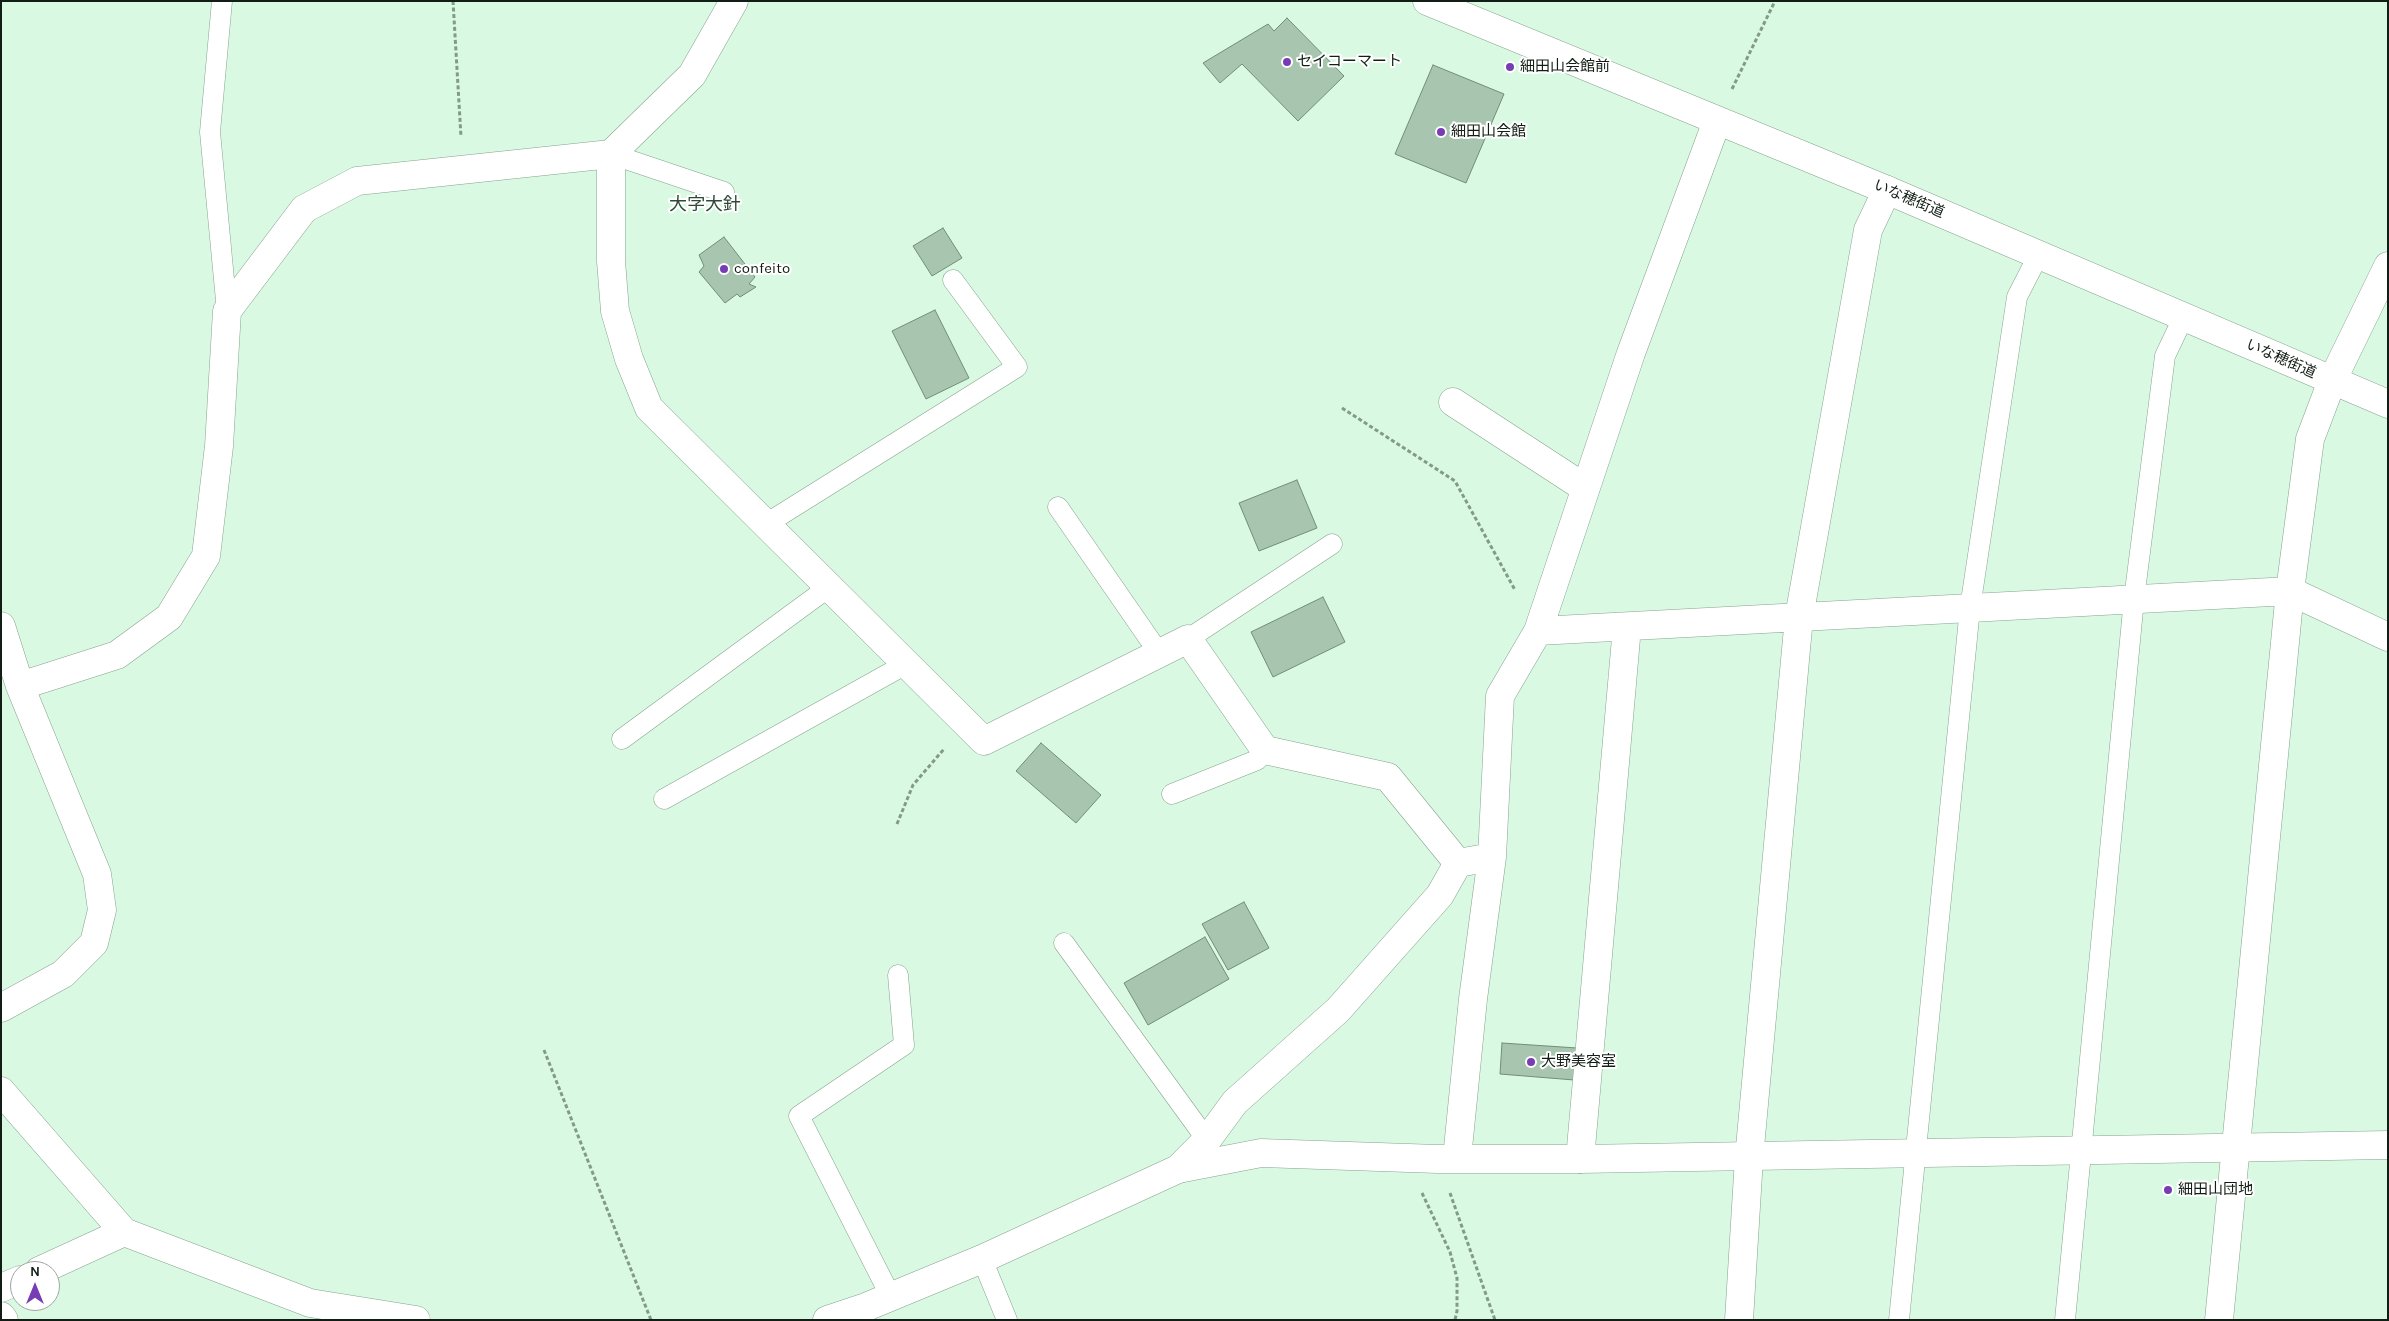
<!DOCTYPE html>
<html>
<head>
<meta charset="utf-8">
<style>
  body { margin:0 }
  #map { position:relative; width:2389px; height:1321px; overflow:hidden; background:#daf9e2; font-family:Karla,sans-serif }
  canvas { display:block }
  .frame { position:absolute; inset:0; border:2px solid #121e15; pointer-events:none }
  .north { position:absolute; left:10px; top:1261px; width:50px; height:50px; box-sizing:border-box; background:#fff; border:1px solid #a0a5a1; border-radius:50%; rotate:0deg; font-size:14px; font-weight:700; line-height:20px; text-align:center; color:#121e15 }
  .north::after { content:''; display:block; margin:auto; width:18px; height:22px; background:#773db4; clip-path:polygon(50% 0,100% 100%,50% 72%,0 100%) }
</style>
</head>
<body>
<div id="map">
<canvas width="2389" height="1321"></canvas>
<div class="frame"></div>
<div class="north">N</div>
</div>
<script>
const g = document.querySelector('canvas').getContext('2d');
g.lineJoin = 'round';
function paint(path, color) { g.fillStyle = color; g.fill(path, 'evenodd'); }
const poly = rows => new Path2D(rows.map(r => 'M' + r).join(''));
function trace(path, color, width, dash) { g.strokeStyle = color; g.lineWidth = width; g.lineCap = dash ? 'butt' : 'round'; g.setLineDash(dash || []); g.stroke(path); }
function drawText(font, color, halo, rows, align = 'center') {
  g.font = font + ' Karla,"Noto Sans JP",sans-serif'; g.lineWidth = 4; g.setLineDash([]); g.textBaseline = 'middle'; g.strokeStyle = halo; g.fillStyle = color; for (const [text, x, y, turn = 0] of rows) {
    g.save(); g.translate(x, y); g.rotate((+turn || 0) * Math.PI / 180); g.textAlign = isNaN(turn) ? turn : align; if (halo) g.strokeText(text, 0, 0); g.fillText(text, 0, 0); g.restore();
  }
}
const building = poly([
  [1287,18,1344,76,1298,121,1242,64,1220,83,1203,63,1268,24,1274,31,1287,18],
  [1433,65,1504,94,1466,183,1395,154,1433,65],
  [943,228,962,258,932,276,913,246,943,228],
  [724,237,755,277,749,284,756,287,740,297,737,294,725,303,699,272,704,266,699,255,724,237],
  [935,310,969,378,926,399,892,331,935,310],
  [1297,480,1317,528,1259,551,1239,503,1297,480],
  [1323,597,1345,642,1273,677,1251,632,1323,597],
  [1041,743,1101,795,1076,823,1016,771,1041,743],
  [1244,902,1269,948,1228,970,1202,924,1244,902],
  [1205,937,1229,979,1148,1025,1124,983,1205,937],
  [1502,1043,1577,1048,1574,1080,1500,1074,1502,1043]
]);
const path = poly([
  [453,1,461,137],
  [1732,89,1775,1],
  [1342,408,1455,481,1515,590],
  [897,824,913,785,944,749],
  [544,1050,651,1320],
  [1422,1193,1450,1252,1457,1278,1457,1311,1455,1320],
  [1450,1193,1495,1320]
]);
const service = poly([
  [222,1,210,132,227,311],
  [611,154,724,192],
  [1058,507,1159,653],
  [766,524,1017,367,953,280],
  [1188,639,1332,544],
  [622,739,829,587],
  [1172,794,1257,760,1265,750],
  [664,799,906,664],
  [1064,943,1207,1140],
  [982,1259,1007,1320],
  [890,1295,799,1116,904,1045,898,975],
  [1899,1320,1970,608,2017,297,2039,254],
  [2065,1320,2134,599,2165,356,2184,316]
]);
const minor = poly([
  [611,154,611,261,615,311,629,359,649,408,984,741,1188,639,1265,750,1388,777,1458,863],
  [1453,402,1585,488],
  [1,626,20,686,97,874,102,910,94,943,63,974,1,1008],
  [1538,631,2290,591,2388,637],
  [20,686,117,655,169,617,206,556,219,446,227,311,304,209,357,181,611,154,692,75,734,1],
  [1458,863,1492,857,1500,696,1538,631,1631,353,1717,121],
  [1457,1158,1473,999,1492,857],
  [1580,1159,1627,627],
  [1178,1169,1207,1140,1235,1102,1338,1010,1440,895,1458,863],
  [39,1271,124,1232],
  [1,1288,20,1280],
  [1,1316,4,1320],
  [1739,1320,1749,1158,1799,617,1868,230,1887,190],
  [2219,1320,2290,591,2310,439,2332,381,2388,266]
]);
const tertiary = poly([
  [1427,1,1887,190,2388,404],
  [1,1091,124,1232,310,1303,416,1320],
  [827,1320,866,1307,982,1259,1178,1169,1261,1153,1438,1159,1580,1159,2388,1145]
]);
const markers = [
  [1287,62,5,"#773db4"],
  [1510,67,5,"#773db4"],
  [1441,132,5,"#773db4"],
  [724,269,5,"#773db4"],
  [1531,1062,5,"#773db4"],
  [2168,1190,5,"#773db4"]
];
const poiNames = [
  ["セイコーマート",1297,62],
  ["細田山会館前",1520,67],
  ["細田山会館",1451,132],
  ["confeito",734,269],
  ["大野美容室",1541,1062],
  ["細田山団地",2178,1190]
];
const streetNames = [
  ["いな穂街道",1909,199,23],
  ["いな穂街道",2281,359,24]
];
const quarterNames = [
  ["大字大針",705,205]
];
paint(building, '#a8c6af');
trace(building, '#718d78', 1);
trace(service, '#86a38d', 21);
trace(minor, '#86a38d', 29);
trace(tertiary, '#86a38d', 29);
trace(path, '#839a89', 3, [4, 2.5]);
trace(service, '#fff', 20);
trace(minor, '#fff', 28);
trace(tertiary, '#fff', 28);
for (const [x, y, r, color] of markers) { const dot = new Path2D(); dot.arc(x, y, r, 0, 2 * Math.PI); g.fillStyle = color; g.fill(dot); trace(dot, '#fff', 2); }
drawText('15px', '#121e15', '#fff', poiNames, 'left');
drawText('15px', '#121e15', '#fff', streetNames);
drawText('18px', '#304a38', '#fff', quarterNames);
</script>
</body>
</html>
